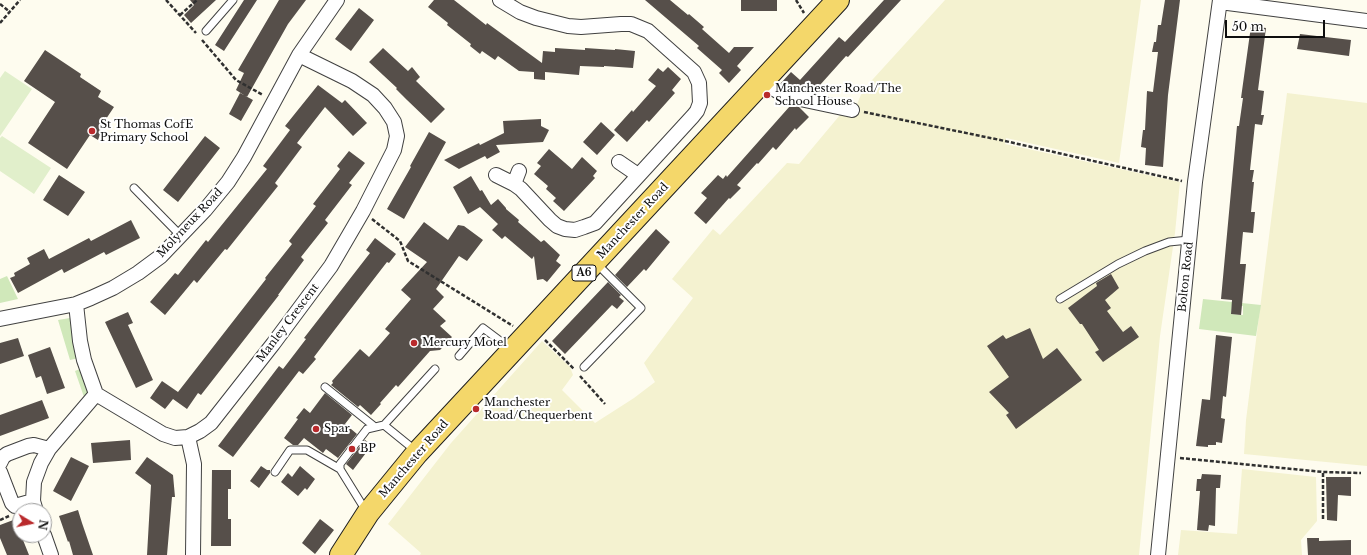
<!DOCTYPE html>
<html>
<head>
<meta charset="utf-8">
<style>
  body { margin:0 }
  #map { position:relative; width:1367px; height:555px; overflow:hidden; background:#fefcef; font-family:"Libre Baskerville",serif }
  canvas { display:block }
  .north { position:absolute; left:12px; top:503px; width:40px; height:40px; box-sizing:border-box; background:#fff; border:1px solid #9f9f9f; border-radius:50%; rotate:100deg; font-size:11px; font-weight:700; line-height:16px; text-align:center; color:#0e0e0e }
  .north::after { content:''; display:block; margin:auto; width:14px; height:18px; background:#b92a2c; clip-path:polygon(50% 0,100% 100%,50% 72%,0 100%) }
  .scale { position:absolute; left:1225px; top:20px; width:100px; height:18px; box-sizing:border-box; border:2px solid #0e0e0e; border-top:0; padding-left:5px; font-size:12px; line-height:14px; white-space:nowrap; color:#0e0e0e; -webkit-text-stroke:3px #fff; paint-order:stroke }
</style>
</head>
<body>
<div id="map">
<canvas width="1367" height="555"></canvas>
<div class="north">N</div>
<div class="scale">50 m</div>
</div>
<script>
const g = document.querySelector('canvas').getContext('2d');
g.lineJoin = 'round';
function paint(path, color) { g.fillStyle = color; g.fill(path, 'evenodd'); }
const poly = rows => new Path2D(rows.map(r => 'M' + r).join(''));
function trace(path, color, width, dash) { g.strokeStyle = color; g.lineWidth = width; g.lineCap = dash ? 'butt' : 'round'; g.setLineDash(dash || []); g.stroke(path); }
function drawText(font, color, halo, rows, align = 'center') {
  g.font = font + ' "Libre Baskerville",serif'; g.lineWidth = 4; g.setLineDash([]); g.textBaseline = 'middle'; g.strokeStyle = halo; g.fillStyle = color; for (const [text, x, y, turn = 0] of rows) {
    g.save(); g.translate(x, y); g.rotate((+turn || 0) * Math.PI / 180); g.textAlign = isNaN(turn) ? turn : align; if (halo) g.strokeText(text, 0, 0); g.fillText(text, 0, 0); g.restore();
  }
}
const farmland = poly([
  [945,0,1141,0,1119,163,1006,138,1005,144,1180,182,1175,233,1160,336,1139,555,420,555,421,553,388,524,451,443,542,341,570,367,573,375,562,390,595,423,634,398,655,382,644,363,693,298,672,279,713,229,720,235,787,163,799,164,840,115,848,109,857,104,863,90],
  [1287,93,1367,103,1367,466,1244,454,1246,420],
  [1242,469,1316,477,1317,521,1301,540,1302,555,1178,555,1181,530,1237,534]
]);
const green = poly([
  [7,276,18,299,0,303,0,279],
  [1203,299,1261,305,1256,336,1199,329],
  [1232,305,1243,306,1243,315,1231,314],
  [70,318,79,358,70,360,58,320],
  [82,368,90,389,84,397,75,371]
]);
const pitch = poly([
  [5,71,32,89,0,136,0,78],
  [2,136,51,168,34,194,0,171,0,138]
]);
const building = poly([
  [190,0,216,0,191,23,184,15,194,5],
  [244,0,257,0,224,51,215,45],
  [279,0,306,0,288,24,247,97,236,90,244,73,238,70],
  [434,0,454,0,486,25,487,23,542,63,543,51,555,52,555,48,585,50,585,48,615,50,615,49,635,51,633,68,604,66,604,67,580,66,579,75,545,72,545,80,534,79,534,72,519,71,498,56,495,60,482,51,480,54,470,46,471,44,447,25,448,23,428,7],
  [645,0,670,0,688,15,689,14,704,27,702,29,729,53,734,47,754,47,737,66,741,70,729,83,719,73,722,70,697,48,699,46],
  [741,0,777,0,777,11,741,11],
  [884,0,901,0,848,57,846,56,820,85,814,92,816,94,789,88,781,83,791,72,800,80,839,37,845,42],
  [1165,0,1180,0,1168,95,1163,167,1145,165,1146,148,1141,147,1143,130,1145,130,1147,91,1153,92,1158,52,1152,52,1154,42,1156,42,1158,25,1161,25],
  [359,8,374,20,351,51,335,39],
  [1251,26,1266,28,1258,90,1264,91,1261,115,1264,115,1262,125,1255,124,1250,170,1254,170,1252,182,1254,182,1251,212,1255,212,1253,233,1243,232,1240,264,1246,264,1241,315,1231,314,1232,300,1221,299,1237,126,1239,126,1243,98,1241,98],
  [1300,34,1351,40,1349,56,1297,49],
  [383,48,408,71,412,67,420,77,416,81,445,109,431,123,407,100,396,89,397,88,369,62],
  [45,50,81,74,80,77,101,91,98,97,114,107,102,125,103,126,98,140,90,135,67,169,28,143,55,102,24,81],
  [668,67,681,79,672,90,675,93,649,122,647,120,627,142,614,130,632,110,633,112,656,86,648,80,658,68,663,72],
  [318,85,342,103,345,100,367,123,353,136,325,107,297,143,302,147,275,183,278,186,227,250,225,249,197,283,194,280,165,315,150,302,175,273,178,275,206,240,208,242,267,169,263,166,290,130,285,126],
  [240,93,253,100,241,121,229,114],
  [790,106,799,107,809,117,796,130,795,128,776,150,773,147,758,164,757,163,737,185,741,188,730,199,729,198,706,224,694,213,707,198,701,193,718,175,723,179,726,175,727,177],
  [541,119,541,126,549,130,543,142,496,145,500,152,487,159,485,156,459,169,444,160,479,143,480,145,504,133,503,121],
  [601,122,615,135,597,155,583,142],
  [429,132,446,142,404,219,387,209,411,167,410,166],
  [205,136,220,148,178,202,163,190],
  [549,149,572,169,582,157,597,171,593,176,595,178,564,211,553,201,556,198,546,189,548,186,534,174,541,166,537,163],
  [349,151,365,163,349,183,352,185,325,220,328,223,301,257,304,260,278,295,279,295,201,395,198,393,187,409,173,399,165,409,150,398,162,381,178,392,266,279,265,278,292,244,289,241,316,206,313,204,340,169,337,166],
  [59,175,85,192,68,216,43,200],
  [471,176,480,191,482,190,491,205,498,199,506,208,506,209,519,220,518,222,541,242,544,240,560,255,556,261,561,265,547,282,543,279,537,280,534,256,532,259,505,236,502,239,492,230,498,224,480,207,468,214,453,187],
  [131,220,140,238,106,255,104,252,64,273,62,269,18,293,10,278,15,276,14,273,30,264,27,258,44,249,49,259,89,238,91,241],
  [424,222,448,240,458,225,464,226,483,240,467,261,459,256,436,289,444,297,433,309,446,321,440,326,452,337,440,350,430,351,398,387,396,385,380,403,381,404,371,415,360,405,358,407,331,385,333,383,332,381,360,349,369,357,390,333,385,329,411,299,401,290,427,262,405,247],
  [656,229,670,242,646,271,644,269,627,287,615,275],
  [375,238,396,254,389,263,387,262,336,328,314,357,316,359,303,374,299,371,233,457,218,446,279,366,283,369,306,339,304,338,370,253,366,250],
  [1111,274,1119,288,1105,300,1111,308,1107,311,1123,332,1131,326,1139,337,1103,362,1095,352,1099,350,1082,324,1080,324,1068,308,1097,286,1096,283],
  [608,282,621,295,619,297,624,301,617,309,612,305,565,354,552,341],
  [128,312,133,323,128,325,153,380,136,388,105,322],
  [1030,328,1043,359,1057,348,1082,380,1016,429,1006,415,1009,413,989,392,1009,377,987,346,1003,335,1006,339],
  [1216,335,1232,337,1226,397,1223,396,1221,418,1225,419,1222,443,1216,442,1216,445,1208,445,1208,447,1196,446,1202,399,1210,400],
  [18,338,24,356,0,364,0,343],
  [50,347,65,388,47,394,41,376,36,378,28,355],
  [325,393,352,415,345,424,357,434,338,458,326,449,323,453,304,438,298,445,293,445,284,438,298,419,296,418,304,408,310,413],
  [42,400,49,418,0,436,0,415],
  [130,440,131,460,93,463,91,443],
  [365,440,372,445,353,470,346,464],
  [71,457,89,466,71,501,53,491],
  [147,457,173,475,175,497,172,497,167,555,147,555,151,485,135,473],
  [261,466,267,470,270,470,270,473,259,488,250,481],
  [300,466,315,479,307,490,305,488,298,496,281,482,288,473,292,477],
  [212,470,231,470,231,489,228,489,228,519,231,519,231,546,211,546],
  [1202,474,1221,475,1220,488,1216,488,1215,526,1209,525,1208,531,1197,530,1200,491,1196,491,1197,479,1201,479],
  [1326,477,1351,477,1351,496,1338,495,1337,521,1327,520],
  [78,510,82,523,93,555,73,555,69,541,68,542,59,516],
  [16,519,20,531,20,535,21,535,29,555,7,555,0,538,0,525],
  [320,519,334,530,315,554,302,543],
  [1307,538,1319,538,1319,541,1351,540,1351,555,1308,555]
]);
const path = poly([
  [166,0,196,33],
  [796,0,804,13],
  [0,4,10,12],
  [180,15,197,0],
  [0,23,20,0],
  [202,40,236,80,263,95],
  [864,112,1005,141,1182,181],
  [372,219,400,241,408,261,513,326],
  [545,340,574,369],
  [580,376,605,404],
  [1180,458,1323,472,1361,473],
  [1323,519,1323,472],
  [0,520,9,516]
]);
const service = poly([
  [206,31,233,0],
  [134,188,181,236],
  [1060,299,1118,264,1145,251,1169,242,1189,240],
  [459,356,483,328,511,349],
  [584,367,641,308,596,263],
  [325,387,375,427],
  [384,425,435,369],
  [275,472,290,450,307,450,340,469],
  [366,511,340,469,340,464,367,429,384,425,416,451]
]);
const minor = poly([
  [1220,2,1367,21],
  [762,82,786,96,852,110],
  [619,162,638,175],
  [496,175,514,184,521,189,550,220,557,226,565,229,575,230,584,227,595,223,693,116,697,111,700,103,699,83,694,72,648,31,631,24,621,24,581,27,568,26,536,18,520,12,500,0],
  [514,184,519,171],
  [76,304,80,341,84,360,96,394,163,434,175,438,188,437,200,431,211,423,273,344,331,266,363,211,394,150,397,136,394,122,385,108,373,95,352,81,299,55],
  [0,319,76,304,91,298,113,288,138,273,161,256,205,210,228,182,244,157,299,55,337,0],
  [188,437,194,464,193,555],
  [0,463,3,457,7,454,28,446,34,445,49,449],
  [0,472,12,503,15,506,33,501],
  [36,511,33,501,34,482,41,463,49,449,96,394],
  [44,535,51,555],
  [1158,555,1195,182,1220,0]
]);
const primary = poly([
  [341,555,368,513,417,453,838,0]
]);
const markers = [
  [767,95,4,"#b92a2c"],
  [92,131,4,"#b92a2c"],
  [414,343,4,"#b92a2c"],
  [476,409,4,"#b92a2c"],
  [316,429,4,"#b92a2c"],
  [352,449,4,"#b92a2c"]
];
const shields = [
  [584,273,24]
];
const shieldNames = [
  ["A6",584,273]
];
const poiNames = [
  ["Manchester Road/The",775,89],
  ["School House",775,102],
  ["St Thomas CofE",100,125],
  ["Primary School",100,138],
  ["Mercury Motel",422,343],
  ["Manchester",484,403],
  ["Road/Chequerbent",484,416],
  ["Spar",324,429],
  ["BP",360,449]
];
const streetNames = [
  ["Manchester Road",633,221,-47],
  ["Molyneux Road",190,223,-47],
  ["Bolton Road",1186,277,-84],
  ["Manley Crescent",288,323,-53],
  ["Manchester Road",414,459,-49]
];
paint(farmland, '#f4f2d0');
paint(green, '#d0e8ba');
paint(pitch, '#e1efcb');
paint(building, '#564f4a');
trace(service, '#414141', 9);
trace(minor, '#414141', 16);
trace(primary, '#1f1f1f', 24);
trace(path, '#303030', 2.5, [4, 2]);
trace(service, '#fff', 7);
trace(minor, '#fff', 14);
trace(primary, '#f4d76a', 22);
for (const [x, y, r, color] of markers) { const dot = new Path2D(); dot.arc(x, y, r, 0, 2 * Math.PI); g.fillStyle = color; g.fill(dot); trace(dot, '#fff', 1.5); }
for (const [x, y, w] of shields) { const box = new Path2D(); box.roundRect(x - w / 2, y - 8, w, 16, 3); g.fillStyle = '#fff'; g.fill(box); trace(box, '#0e0e0e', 1); }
drawText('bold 10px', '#0e0e0e', null, shieldNames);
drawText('11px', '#0e0e0e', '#fff', poiNames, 'left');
drawText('11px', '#0e0e0e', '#fff', streetNames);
</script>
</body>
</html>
